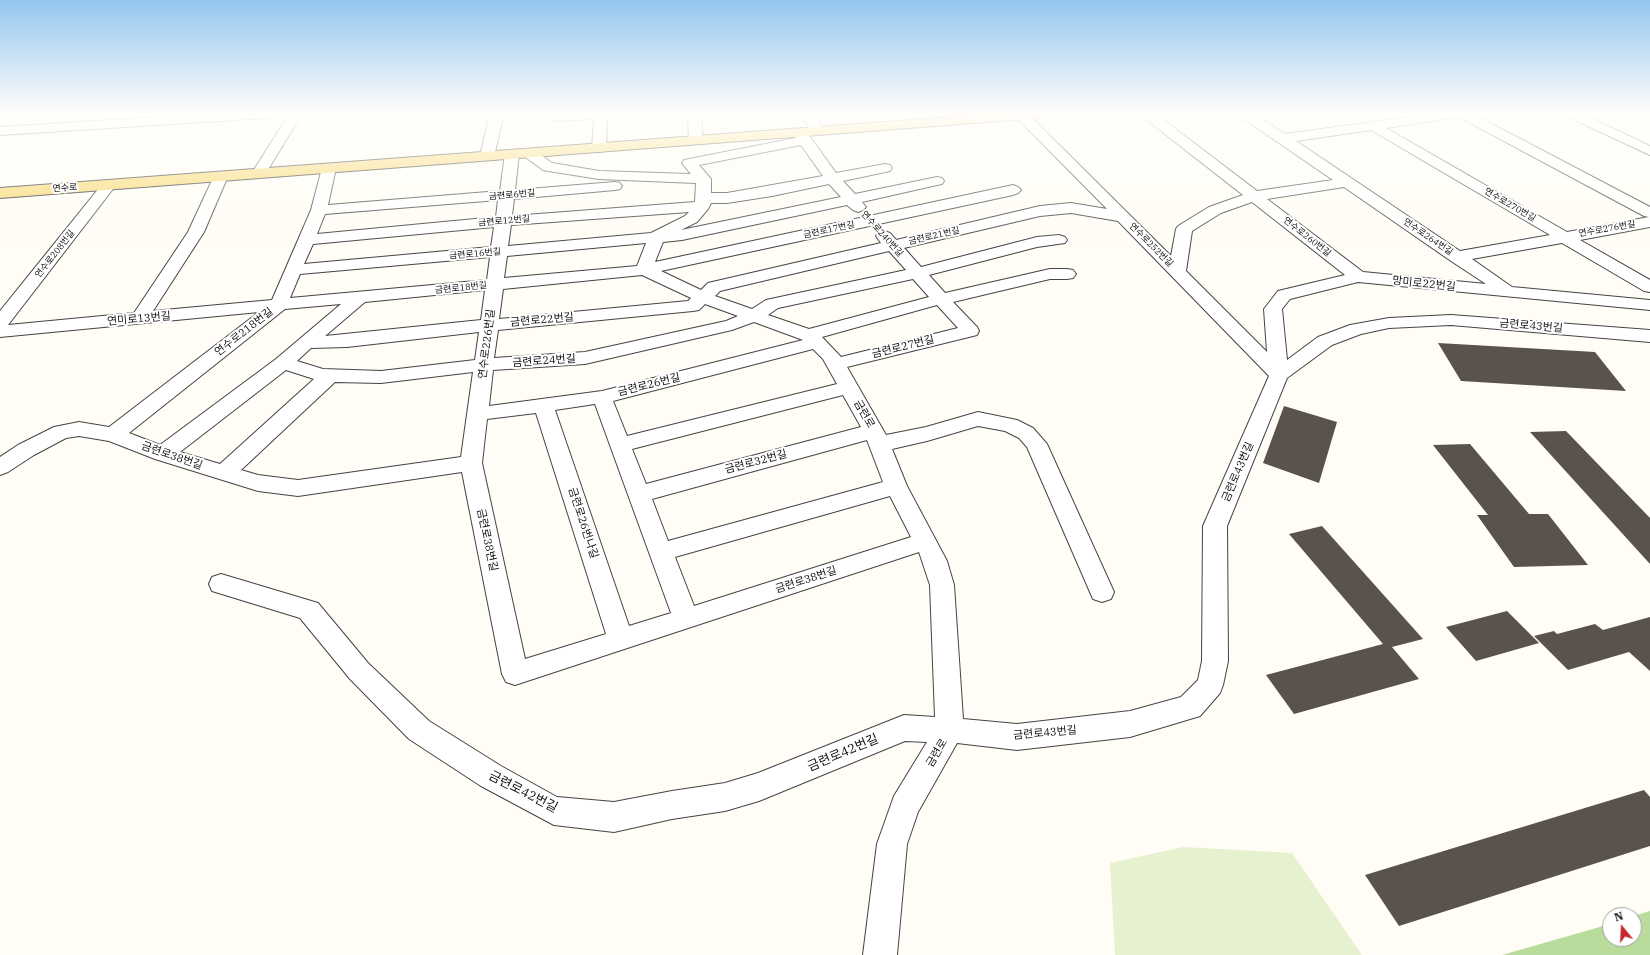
<!DOCTYPE html>
<html>
<head>
<meta charset="utf-8">
<style>
  body { margin:0 }
  #map { position:relative; width:1650px; height:955px; overflow:hidden; background:#fffdf5; font-family:"IBM Plex Serif",serif }
  canvas { display:block }
  .north { position:absolute; left:1602px; top:907px; width:40px; height:40px; box-sizing:border-box; background:#fff; border:1px solid #a0a0a0; border-radius:50%; rotate:342deg; font-size:11px; font-weight:700; line-height:16px; text-align:center; color:#111 }
  .north::after { content:''; display:block; margin:auto; width:14px; height:18px; background:#c4262e; clip-path:polygon(50% 0,100% 100%,50% 72%,0 100%) }
</style>
</head>
<body>
<div id="map">
<canvas width="1650" height="955"></canvas>
<div class="north">N</div>
</div>
<script>
const g = document.querySelector('canvas').getContext('2d');
g.lineJoin = 'round';
function paint(path, color) { g.fillStyle = color; g.fill(path, 'evenodd'); }
const poly = rows => new Path2D(rows.map(r => 'M' + r).join(''));
function trace(path, color, width, dash) { g.strokeStyle = color; g.lineWidth = width; g.lineCap = dash ? 'butt' : 'round'; g.setLineDash(dash || []); g.stroke(path); }
function drawText(font, color, halo, rows, align = 'center') {
  g.font = font + ' "IBM Plex Serif","Noto Sans KR",serif'; g.lineWidth = 4; g.setLineDash([]); g.textBaseline = 'middle'; g.strokeStyle = halo; g.fillStyle = color; for (const [text, x, y, turn = 0] of rows) {
    g.save(); g.translate(x, y); g.rotate((+turn || 0) * Math.PI / 180); g.textAlign = isNaN(turn) ? turn : align; if (halo) g.strokeText(text, 0, 0); g.fillText(text, 0, 0); g.restore();
  }
}
const forest = poly([
  [1650,911,1650,955,1502,955,1610,924,1610,939,1634,939,1634,916]
]);
const pitch = poly([
  [1183,847,1292,853,1362,955,1115,955,1110,863]
]);
const building = poly([
  [1438,343,1595,352,1626,391,1461,381],
  [1284,406,1337,422,1319,483,1263,463],
  [1566,431,1650,518,1650,564,1530,432],
  [1470,444,1529,514,1548,514,1588,565,1514,567,1477,515,1488,515,1433,445],
  [1322,526,1423,639,1392,647,1419,679,1294,714,1266,675,1383,644,1289,534],
  [1507,611,1539,643,1476,661,1446,627],
  [1650,617,1650,671,1629,652,1568,670,1534,636,1554,631,1557,634,1595,624,1603,630],
  [1644,790,1650,797,1650,846,1399,926,1365,875]
]);
const minor = poly([
  [209,114,273,114,271,117,266,118,0,135,0,127,209,114],
  [289,114,302,114,264,176,254,176,252,173,289,114],
  [490,114,504,114,494,156,492,159,487,160,482,159,480,156,490,114],
  [554,114,607,114,606,148,604,151,599,152,594,151,592,148,594,119,559,121,554,120,552,117,554,114],
  [688,114,701,114,703,141,701,144,691,144,689,141,688,114],
  [801,114,813,114,825,131,823,134,813,134,801,114],
  [1018,114,1028,114,1171,256,1176,229,1178,226,1209,207,1243,195,1143,117,1142,114,1156,114,1257,191,1333,180,1241,117,1240,114,1254,114,1285,134,1430,114,1473,114,1650,207,1650,227,1580,240,1650,280,1650,292,1644,291,1562,243,1472,259,1512,287,1650,300,1650,310,1358,282,1290,299,1282,309,1287,360,1318,337,1350,325,1389,318,1451,315,1650,330,1650,342,1451,325,1389,328,1361,334,1332,345,1287,378,1227,526,1228,661,1223,685,1220,693,1200,716,1130,737,1017,750,957,743,918,812,907,844,897,955,863,955,877,844,894,796,927,742,905,741,759,801,725,811,672,819,614,832,554,825,481,786,409,739,350,679,300,618,212,591,209,584,212,577,221,574,318,603,368,663,429,721,501,766,557,797,614,802,672,791,725,783,758,773,904,715,935,717,930,585,919,552,515,685,506,682,502,674,462,472,298,496,258,491,155,459,109,441,79,436,66,438,34,455,8,472,0,475,0,457,18,445,54,427,79,422,109,427,259,312,0,337,0,311,104,182,109,181,114,182,116,185,8,325,134,313,188,232,214,176,216,173,221,172,226,173,228,176,204,232,153,311,272,300,311,210,322,168,324,165,329,164,334,165,336,168,328,205,500,191,505,154,507,151,512,150,517,151,519,154,515,190,615,182,620,183,622,186,620,189,615,190,514,199,512,216,695,202,696,183,599,179,548,171,543,170,524,156,522,153,524,150,534,150,552,163,599,171,691,174,682,163,684,160,796,138,793,133,795,130,800,129,805,130,836,173,885,164,890,165,892,168,890,171,843,181,855,194,937,177,942,178,944,181,942,184,937,185,862,202,866,207,863,210,858,212,853,210,847,205,682,240,663,242,655,262,1013,185,1018,187,1021,190,1018,193,1013,195,661,271,701,290,708,283,881,243,876,236,878,233,884,231,890,233,896,240,1040,206,1071,203,1107,209,1018,119,1016,116,1018,114],
  [1459,117,1644,216,1649,217,1567,232,1386,128,1459,117],
  [1371,130,1550,235,1460,251,1296,141,1371,130],
  [801,145,823,176,727,193,711,193,711,179,699,165,801,145],
  [829,184,841,197,681,230,697,222,708,209,711,203,727,203,772,196,829,184],
  [1344,187,1451,261,1486,284,1363,272,1267,199,1344,187],
  [498,200,496,217,317,234,325,214,498,200],
  [1252,202,1345,275,1278,291,1264,309,1267,352,1186,271,1192,231,1221,213,1252,202],
  [689,212,685,216,651,233,508,246,511,225,689,212],
  [1071,213,1118,221,1269,376,1203,526,1202,661,1198,680,1181,697,1130,711,1017,724,963,719,954,585,947,561,907,486,892,449,927,441,978,426,1005,431,1019,438,1027,447,1093,599,1102,602,1111,599,1114,592,1047,444,1033,428,1017,420,978,412,926,427,886,435,847,367,977,335,979,331,977,327,953,302,1050,279,1067,279,1073,278,1076,274,1073,270,1067,269,1050,269,945,293,929,275,1037,247,1065,243,1067,240,1065,237,1059,235,1037,237,921,267,904,248,1040,216,1071,213],
  [494,227,491,247,304,264,313,244,494,227],
  [646,243,637,266,504,278,507,256,646,243],
  [889,251,906,270,766,300,752,309,715,296,720,291,889,251],
  [490,257,487,280,290,298,300,274,490,257],
  [642,275,691,298,688,301,499,319,503,289,642,275],
  [913,279,929,297,809,329,768,315,778,308,913,279],
  [485,290,481,320,325,336,365,302,485,290],
  [341,304,276,359,160,445,129,433,285,309,341,304],
  [705,304,738,316,726,321,585,352,494,358,498,330,693,311,699,310,705,304],
  [937,305,958,328,841,357,822,337,937,305],
  [754,322,803,340,602,391,489,406,493,370,585,364,732,330,754,322],
  [479,332,475,360,381,371,323,369,297,361,311,348,347,347,479,332],
  [813,349,823,359,837,384,627,436,613,401,813,349],
  [286,370,314,379,220,464,180,452,286,370],
  [473,372,461,457,298,480,258,475,241,470,335,382,381,383,473,372],
  [843,395,861,427,646,484,632,449,843,395],
  [595,404,671,613,629,626,555,410,595,404],
  [536,413,606,634,525,659,482,463,487,419,536,413],
  [867,440,883,482,668,541,652,499,867,440],
  [890,496,911,537,694,606,675,557,890,496],
  [1566,114,1583,114,1650,146,1650,155,1568,117,1566,114]
]);
const major = poly([
  [991,114,1046,114,1044,117,1039,118,0,198,0,188,991,114]
]);
const farStreetnames = [
  ["연수로",65,188,-4],
  ["금련로6번길",512,195,-5],
  ["연수로270번길",1510,205,30],
  ["금련로12번길",504,221,-5],
  ["연수로276번길",1607,229,-10],
  ["금련로17번길",829,230,-12],
  ["연수로240번길",882,234,48],
  ["금련로21번길",934,236,-13],
  ["연수로260번길",1307,237,38],
  ["연수로264번길",1428,237,34],
  ["연수로252번길",1151,245,45],
  ["연수로208번길",55,254,-52],
  ["금련로16번길",475,254,-5],
  ["금련로18번길",461,288,-6]
];
const streetNames = [
  ["망미로22번길",1424,284,6],
  ["연미로13번길",139,319,-5],
  ["금련로22번길",542,320,-5],
  ["금련로43번길",1531,326,5],
  ["연수로218번길",244,332,-38],
  ["연수로226번길",487,344,-83],
  ["금련로27번길",903,347,-14],
  ["금련로24번길",544,361,-4],
  ["금련로26번길",649,385,-14],
  ["금련로",864,414,60],
  ["금련로38번길",172,456,19],
  ["금련로32번길",756,462,-15],
  ["금련로43번길",1238,472,-67],
  ["금련로26번나길",583,523,72],
  ["금련로38번길",487,540,78],
  ["금련로38번길",806,580,-18],
  ["금련로43번길",1045,733,-5],
  ["금련로",937,753,-59]
];
const nearStreetnames = [
  ["금련로42번길",843,753,-23],
  ["금련로42번길",523,792,27]
];
paint(forest, '#b9dc9c');
paint(pitch, '#e6f2cf');
paint(building, '#5a524d');
trace(minor, '#444', 2);
trace(major, '#222', 2);
paint(minor, '#fff');
paint(major, '#f9d66b');
const sky = g.createLinearGradient(0, 0, 0, 247);
sky.addColorStop(0, '#95c6ee');
sky.addColorStop(0.46, '#fffefa');
sky.addColorStop(1, '#fffefa00');
g.fillStyle = sky;
g.fillRect(0, 0, 1650, 247);
drawText('9px', '#111', '#fff', farStreetnames);
drawText('11px', '#111', '#fff', streetNames);
drawText('13px', '#111', '#fff', nearStreetnames);
</script>
</body>
</html>
